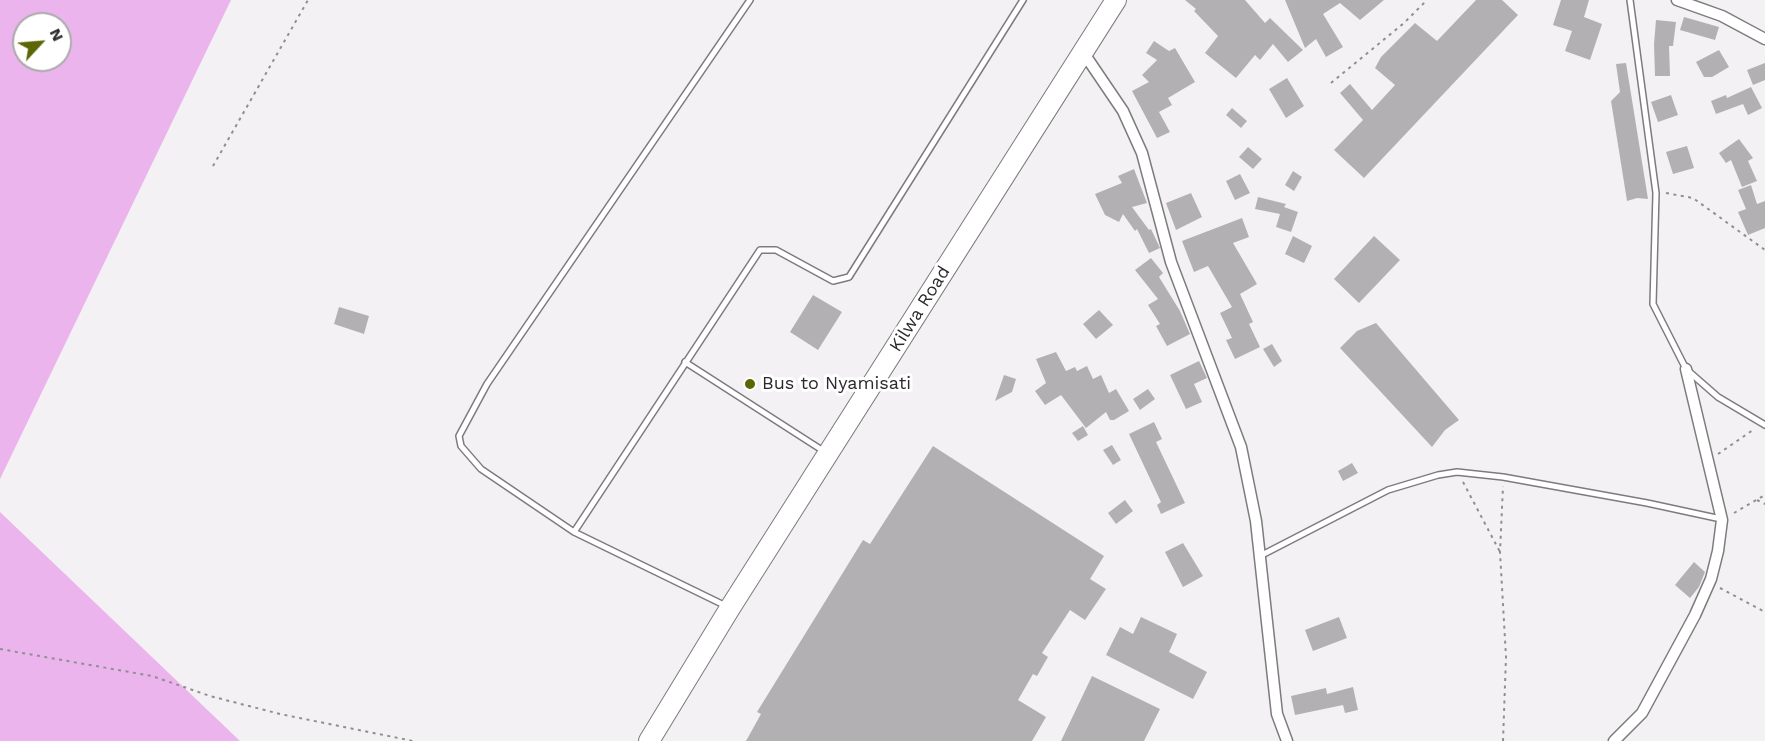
<!DOCTYPE html>
<html>
<head>
<meta charset="utf-8">
<style>
  body { margin:0 }
  #map { position:relative; width:1765px; height:741px; overflow:hidden; background:#f4f1f4; font-family:"Work Sans",sans-serif }
  canvas { display:block }
  .north { position:absolute; left:12px; top:12px; width:60px; height:60px; box-sizing:border-box; background:#fff; border:2px solid #abaaab; border-radius:50%; rotate:64deg; font-size:16px; font-weight:700; line-height:24px; text-align:center; color:#2c2b2c }
  .north::after { content:''; display:block; margin:auto; width:21px; height:27px; background:#5d6605; clip-path:polygon(50% 0,100% 100%,50% 72%,0 100%) }
</style>
</head>
<body>
<div id="map">
<canvas width="1765" height="741"></canvas>
<div class="north">N</div>
</div>
<script>
const g = document.querySelector('canvas').getContext('2d');
g.lineJoin = 'round';
function paint(path, color) { g.fillStyle = color; g.fill(path, 'evenodd'); }
const poly = rows => new Path2D(rows.map(r => 'M' + r).join(''));
function trace(path, color, width, dash) { g.strokeStyle = color; g.lineWidth = width; g.lineCap = dash ? 'butt' : 'round'; g.setLineDash(dash || []); g.stroke(path); }
function drawText(font, color, halo, rows, align = 'center') {
  g.font = font + ' "Work Sans",sans-serif'; g.lineWidth = 6; g.setLineDash([]); g.textBaseline = 'middle'; g.strokeStyle = halo; g.fillStyle = color; for (const [text, x, y, turn = 0] of rows) {
    g.save(); g.translate(x, y); g.rotate((+turn || 0) * Math.PI / 180); g.textAlign = isNaN(turn) ? turn : align; if (halo) g.strokeText(text, 0, 0); g.fillText(text, 0, 0); g.restore();
  }
}
const green = poly([
  [0,0,231,0,0,479],
  [24,24,60,24,60,60,24,60],
  [0,512,240,741,0,741]
]);
const building = poly([
  [1185,0,1245,0,1265,23,1270,18,1303,50,1288,62,1273,44,1260,60,1255,55,1236,78,1205,53,1218,36,1194,11,1196,9],
  [1285,0,1384,0,1360,20,1340,3,1323,14,1343,47,1326,57,1316,39,1305,48],
  [1476,0,1502,0,1518,15,1364,178,1334,150,1363,120,1340,93,1350,84,1372,110,1395,85,1375,68,1381,57,1415,23,1437,41],
  [1561,0,1589,0,1584,17,1602,24,1590,60,1565,51,1572,31,1553,25],
  [1684,17,1719,27,1715,40,1680,30],
  [1656,20,1676,22,1673,46,1669,46,1670,76,1655,76,1654,44],
  [1154,41,1169,51,1175,48,1195,82,1168,98,1172,105,1159,112,1170,132,1157,138,1132,91,1149,82,1142,75,1157,60,1146,53],
  [1719,50,1729,67,1712,77,1704,77,1696,62],
  [1626,63,1648,199,1637,198,1627,201,1611,101,1620,92,1616,64],
  [1765,63,1765,80,1753,85,1747,70],
  [1287,78,1304,106,1286,118,1269,89],
  [1751,87,1762,108,1748,115,1743,104,1716,114,1711,101,1726,95,1727,98],
  [1671,95,1678,115,1658,122,1651,102],
  [1232,108,1247,121,1241,128,1226,115],
  [1739,139,1753,158,1748,161,1757,181,1742,187,1731,160,1726,163,1719,153],
  [1687,146,1694,168,1673,174,1666,152],
  [1248,147,1262,159,1253,169,1239,157],
  [1134,169,1147,203,1132,207,1149,230,1151,229,1160,248,1149,253,1137,229,1135,231,1123,214,1119,222,1105,215,1095,194,1122,183,1118,176],
  [1293,171,1302,177,1294,191,1285,185],
  [1240,174,1250,193,1235,200,1226,181],
  [1751,185,1757,204,1765,201,1765,228,1748,235,1738,212,1746,209,1738,190],
  [1191,193,1202,217,1176,230,1166,203],
  [1258,197,1286,204,1284,207,1298,212,1291,232,1276,227,1280,214,1255,209],
  [1242,218,1249,237,1233,243,1257,284,1240,294,1253,322,1249,324,1260,347,1235,359,1226,340,1232,338,1220,313,1232,307,1208,266,1194,272,1182,241],
  [1293,236,1312,246,1304,263,1285,254],
  [1374,236,1400,260,1359,303,1334,279],
  [1151,258,1163,273,1159,277,1180,311,1190,334,1167,346,1156,326,1160,324,1148,305,1158,299,1135,270],
  [813,295,842,312,818,350,790,332],
  [339,307,369,316,364,334,334,324],
  [1099,310,1113,325,1096,339,1083,324],
  [1376,323,1459,420,1445,430,1432,447,1340,348,1357,331],
  [1272,344,1282,361,1274,367,1263,349],
  [1056,352,1066,371,1075,367,1077,371,1087,366,1093,379,1101,375,1109,393,1116,389,1129,411,1114,420,1110,420,1106,412,1086,428,1061,395,1045,405,1035,391,1046,383,1036,359],
  [1199,361,1207,378,1194,384,1202,402,1186,409,1170,375],
  [1004,375,1016,379,1012,392,995,401],
  [1148,389,1155,399,1140,410,1133,399],
  [1154,422,1162,439,1156,442,1185,503,1161,514,1157,505,1161,502,1129,434],
  [1083,426,1088,435,1078,441,1072,433],
  [1112,445,1121,460,1113,465,1103,450],
  [933,446,1104,556,1090,579,1106,589,1085,620,1070,610,1042,653,1048,657,1037,676,1033,674,1018,700,1046,717,1032,741,746,741,761,714,757,712,863,540,870,544],
  [1352,463,1358,473,1343,481,1338,471],
  [1125,500,1133,511,1116,524,1108,513],
  [1183,543,1203,576,1183,587,1165,552],
  [1694,562,1705,572,1699,587,1690,598,1675,585],
  [1141,617,1177,634,1169,652,1207,672,1193,699,1106,655,1120,627,1133,634],
  [1339,617,1347,638,1313,651,1305,630],
  [1092,676,1160,709,1144,741,1061,741],
  [1353,687,1358,710,1345,713,1343,705,1295,715,1291,696,1326,688,1327,694]
]);
const path = poly([
  [1331,83,1404,23,1427,0],
  [213,166,308,0],
  [1666,193,1693,198,1765,250],
  [1718,454,1753,430],
  [1463,482,1500,552],
  [1757,500,1765,504],
  [1734,513,1765,495],
  [1720,588,1765,612],
  [0,649,152,676,210,696,280,714,413,741],
  [1503,741,1506,657,1500,552,1503,486]
]);
const lane = poly([
  [1630,0,1656,193,1653,304,1686,369,1718,397,1765,425],
  [685,362,825,452],
  [574,532,760,250,776,250,833,281,849,277,1023,0],
  [1260,556,1388,490,1438,475,1457,472,1503,477,1647,503,1721,519],
  [726,606,574,532,481,469,461,446,459,436,487,384,750,0]
]);
const street = poly([
  [1677,0,1722,16,1765,39],
  [1083,52,1123,111,1142,153,1171,262,1241,447,1256,521,1277,714,1287,741],
  [1614,741,1642,713,1695,615,1711,579,1718,551,1722,520,1686,369]
]);
const highway = poly([
  [649,741,730,608,1116,0]
]);
const markers = [
  [750,384,6,"#5d6605"]
];
const streetNames = [
  ["Kilwa Road",920,309,-58]
];
const poiNames = [
  ["Bus to Nyamisati",762,384]
];
paint(green, '#ebb4ed');
paint(building, '#b3b0b3');
trace(lane, '#7e7b7e', 8);
trace(street, '#7e7b7e', 13);
trace(highway, '#7e7b7e', 22);
trace(path, '#908e90', 2, [3, 4.5]);
trace(lane, '#fff', 5);
trace(street, '#fff', 10);
trace(highway, '#fff', 20);
for (const [x, y, r, color] of markers) { const dot = new Path2D(); dot.arc(x, y, r, 0, 2 * Math.PI); g.fillStyle = color; g.fill(dot); trace(dot, '#fff', 2); }
drawText('18px', '#2c2b2c', '#fff', streetNames);
drawText('18px', '#2c2b2c', '#fff', poiNames, 'left');
</script>
</body>
</html>
